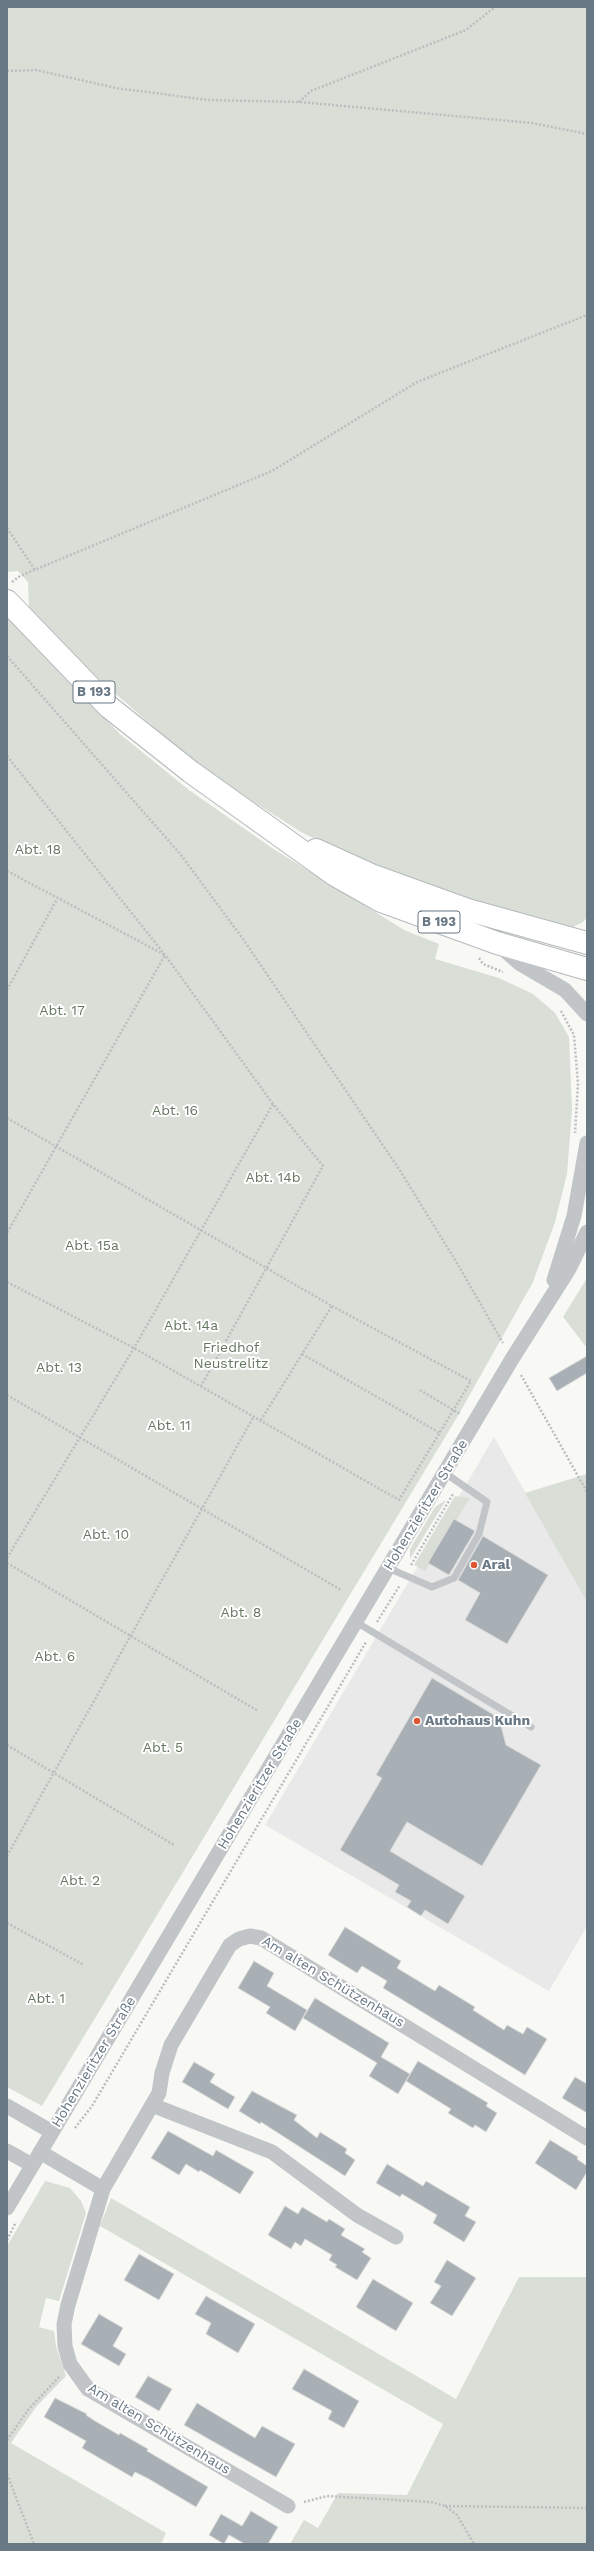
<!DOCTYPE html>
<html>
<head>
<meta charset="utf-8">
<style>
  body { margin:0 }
  #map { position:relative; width:594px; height:2551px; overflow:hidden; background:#f8f8f5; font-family:"Work Sans",sans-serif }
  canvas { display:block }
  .frame { position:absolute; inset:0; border:8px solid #687885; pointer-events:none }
</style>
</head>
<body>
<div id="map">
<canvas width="594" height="2551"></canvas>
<div class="frame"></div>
</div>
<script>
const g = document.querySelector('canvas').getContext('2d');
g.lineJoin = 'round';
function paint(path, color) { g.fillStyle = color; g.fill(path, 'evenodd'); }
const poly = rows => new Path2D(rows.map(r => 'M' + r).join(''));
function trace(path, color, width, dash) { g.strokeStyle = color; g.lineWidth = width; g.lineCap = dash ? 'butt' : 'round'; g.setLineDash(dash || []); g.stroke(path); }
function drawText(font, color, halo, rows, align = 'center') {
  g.font = font + ' "Work Sans",sans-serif'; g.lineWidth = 4; g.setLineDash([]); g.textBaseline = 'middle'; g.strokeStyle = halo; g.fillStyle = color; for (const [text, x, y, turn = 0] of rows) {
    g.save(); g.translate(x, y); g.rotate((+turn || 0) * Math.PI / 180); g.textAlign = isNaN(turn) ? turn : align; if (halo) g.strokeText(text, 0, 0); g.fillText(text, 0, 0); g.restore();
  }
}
const built = poly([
  [494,1437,587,1602,587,1926,549,1991,265,1825]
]);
const green = poly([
  [7,7,587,7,587,917,583,922,571,928,472,904,360,861,301,832,235,790,179,749,86,668,29,609,28,582,18,571,7,572],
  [7,616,120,734,189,790,272,848,404,930,439,944,435,959,499,978,533,994,555,1013,569,1037,572,1109,567,1174,555,1222,533,1282,459,1414,42,2106,7,2087],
  [587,1278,587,1348,563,1317],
  [587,1474,587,1602,525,1493],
  [455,1496,470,1498,425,1571,414,1565],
  [446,1500,410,1559,410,1549,435,1507],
  [45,2181,70,2188,81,2201,86,2213,59,2301,46,2298,39,2327,54,2331,56,2346,66,2376,36,2407,11,2443,166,2533,161,2544,7,2544,7,2246],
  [111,2198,456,2399,519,2277,587,2277,587,2544,290,2544,304,2520,318,2528,338,2493,407,2495,443,2424,100,2226]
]);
const building = poly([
  [587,1356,587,1373,557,1391,549,1378,587,1356],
  [454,1519,475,1531,449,1575,428,1563,454,1519],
  [483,1536,548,1575,507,1644,465,1620,480,1593,458,1580,483,1536],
  [432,1678,499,1718,506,1745,541,1765,482,1866,407,1822,390,1851,465,1896,448,1924,425,1910,421,1916,407,1907,411,1901,395,1892,399,1885,340,1850,382,1778,376,1775,432,1678],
  [345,1927,401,1961,397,1968,435,1991,439,1985,475,2007,473,2010,504,2030,507,2025,523,2034,527,2027,547,2039,525,2075,383,1988,387,1981,362,1966,357,1973,328,1955,345,1927],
  [254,1961,274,1973,267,1986,307,2010,295,2031,266,2013,270,2007,238,1988,254,1961],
  [315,1998,389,2043,381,2057,410,2074,398,2094,369,2076,377,2063,303,2018,315,1998],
  [418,2061,488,2103,486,2106,497,2113,486,2132,475,2125,473,2128,448,2113,451,2109,406,2081,418,2061],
  [194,2062,215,2074,210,2082,235,2097,228,2109,182,2082,194,2062],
  [575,2077,587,2084,587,2113,562,2098,575,2077],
  [252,2091,297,2115,294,2120,317,2138,320,2132,347,2149,345,2153,355,2160,345,2176,261,2122,260,2124,239,2111,252,2091],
  [168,2131,213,2156,216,2150,254,2172,240,2194,200,2170,199,2172,186,2164,179,2175,151,2158,168,2131],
  [550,2140,578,2157,577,2159,587,2166,587,2172,576,2190,535,2163,550,2140],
  [387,2164,423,2186,426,2181,470,2207,465,2216,476,2222,464,2242,433,2223,437,2215,402,2194,400,2197,376,2183,387,2164],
  [285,2206,298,2214,302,2207,327,2222,329,2219,345,2229,341,2235,365,2249,362,2252,371,2258,357,2280,335,2267,337,2265,329,2260,332,2255,305,2239,301,2246,295,2242,291,2249,268,2235,285,2206],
  [139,2254,174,2274,159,2300,124,2280,139,2254],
  [447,2260,476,2278,452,2316,430,2303,441,2286,434,2282,447,2260],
  [373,2279,413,2303,396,2331,356,2307,373,2279],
  [206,2296,255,2324,238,2353,206,2334,211,2323,195,2314,206,2296],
  [99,2314,123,2328,113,2346,126,2354,119,2366,81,2344,99,2314],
  [304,2369,359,2401,344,2428,328,2419,332,2411,292,2389,304,2369],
  [148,2376,172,2389,159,2411,135,2397,148,2376],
  [55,2398,87,2414,86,2415,95,2421,119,2435,120,2433,148,2449,147,2451,208,2487,196,2507,149,2479,135,2472,132,2477,82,2448,86,2441,44,2417,55,2398],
  [197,2403,255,2438,262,2426,295,2444,276,2477,184,2425,197,2403],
  [251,2511,278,2527,268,2544,245,2544,229,2535,224,2544,209,2535,221,2514,242,2526,251,2511]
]);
const path = poly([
  [7,71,36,70,116,88,208,100,299,102,532,123,587,134],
  [299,102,311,91,466,30,495,7],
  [7,528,35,570],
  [12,582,20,576,272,471,417,382,587,315],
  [7,656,181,855,243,939,399,1169,457,1263,503,1343],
  [7,756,165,955,273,1104,323,1166,201,1386],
  [7,871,165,955,7,1233],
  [479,958,483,964,503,972],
  [7,990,57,899],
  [561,1011,574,1035,578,1084,575,1133],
  [7,1118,332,1306,261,1420],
  [7,1282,134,1348,399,1500,471,1381,332,1306],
  [302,1354,440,1433],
  [521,1375,587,1492],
  [420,1390,460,1414],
  [7,1395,341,1590],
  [7,1558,134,1348,273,1104],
  [7,1563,258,1711],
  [411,1565,453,1494],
  [377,1622,400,1585],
  [7,1745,174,1845],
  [7,1856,254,1416],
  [7,1923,84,1965],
  [75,2128,92,2106,366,1642],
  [7,2240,16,2222],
  [7,2440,28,2410,60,2376],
  [7,2474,34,2544],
  [304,2502,327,2496,431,2502,445,2506,457,2515,474,2544],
  [445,2506,587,2508]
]);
const service = poly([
  [388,1568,432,1587,454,1578,479,1534,487,1502,445,1473],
  [356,1622,531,1727]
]);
const minor = poly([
  [501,947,519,963,565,990,587,1014],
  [554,1280,574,1216,587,1143],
  [152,2105,159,2093,162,2073,171,2045,230,1945,239,1939,250,1936,261,1938,587,2138],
  [7,2106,52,2132],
  [7,2151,32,2165],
  [40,2152,103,2189,68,2305,64,2324,65,2346,70,2364,88,2389,288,2506],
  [103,2189,152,2105,272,2152,357,2215,396,2237],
  [7,2208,512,1359,569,1269,587,1232]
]);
const primary = poly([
  [7,601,109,707,191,772,335,875,381,901,497,943,587,969],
  [316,850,371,875,468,910,587,943]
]);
const markers = [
  [474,1565,4,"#dd5530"],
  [417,1721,4,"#dd5530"]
];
const shields = [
  [94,692,42],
  [439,922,42]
];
const shieldNames = [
  ["B 193",94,692],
  ["B 193",439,922]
];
const parkNames = [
  ["Abt. 18",38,850],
  ["Abt. 17",62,1011],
  ["Abt. 16",175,1111],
  ["Abt. 14b",273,1178],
  ["Abt. 15a",92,1246],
  ["Abt. 14a",191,1326],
  ["Friedhof",231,1348],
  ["Neustrelitz",231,1364],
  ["Abt. 13",59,1368],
  ["Abt. 11",169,1426],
  ["Abt. 10",106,1535],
  ["Abt. 8",241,1613],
  ["Abt. 6",55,1657],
  ["Abt. 5",163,1748],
  ["Abt. 2",80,1881],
  ["Abt. 1",46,1999]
];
const streetNames = [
  ["Hohenzieritzer Straße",426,1505,-59],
  ["Hohenzieritzer Straße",260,1784,-59],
  ["Am alten Schützenhaus",333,1982,31],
  ["Hohenzieritzer Straße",94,2062,-59],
  ["Am alten Schützenhaus",159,2429,31]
];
const poiNames = [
  ["Aral",482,1565],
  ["Autohaus Kuhn",425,1721]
];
paint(built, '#e8e9e8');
paint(green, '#d9ded6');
paint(building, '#a8b0b6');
trace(building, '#d9d9d7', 1);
trace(primary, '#b4b9bc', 24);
trace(path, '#bbbec0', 2.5, [2, 2]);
trace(service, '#c1c5c8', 7);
trace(minor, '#c1c5c8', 15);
trace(primary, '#fff', 22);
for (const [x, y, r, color] of markers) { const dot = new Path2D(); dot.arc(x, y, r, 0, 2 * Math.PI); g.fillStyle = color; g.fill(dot); trace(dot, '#fff', 1.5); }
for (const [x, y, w] of shields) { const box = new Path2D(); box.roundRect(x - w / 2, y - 11, w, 22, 3); g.fillStyle = '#fff'; g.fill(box); trace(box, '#687885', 1); }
drawText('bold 13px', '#687885', null, shieldNames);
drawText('14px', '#667762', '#fff', parkNames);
drawText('14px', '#687885', '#fff', streetNames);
drawText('bold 14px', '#687885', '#fff', poiNames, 'left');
</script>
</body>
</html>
